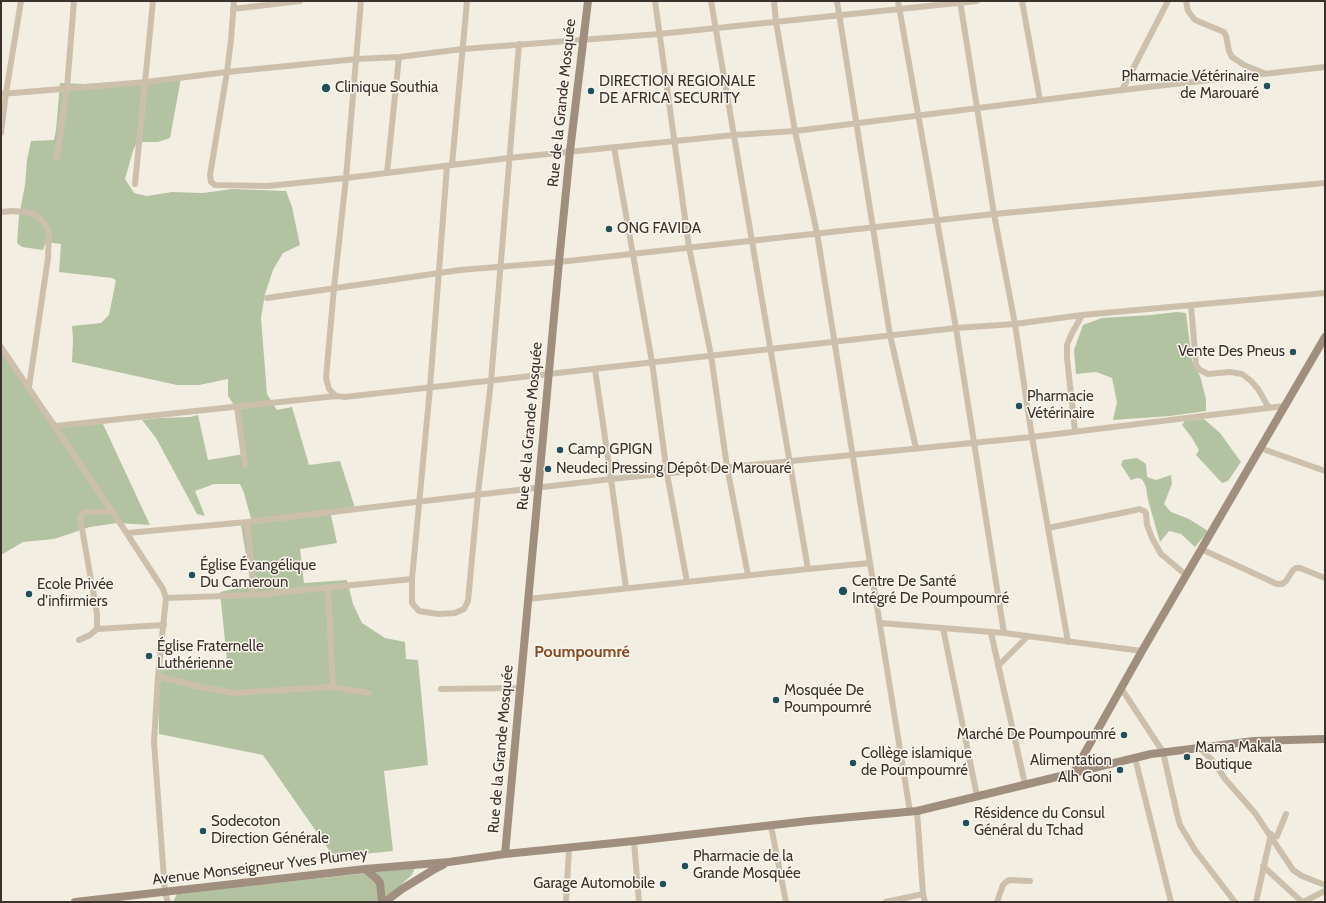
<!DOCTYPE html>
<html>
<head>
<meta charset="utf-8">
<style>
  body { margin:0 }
  #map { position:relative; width:1326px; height:903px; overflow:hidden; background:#f3eee2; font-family:Cabin,sans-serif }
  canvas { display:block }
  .frame { position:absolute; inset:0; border:2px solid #3b322b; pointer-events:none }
</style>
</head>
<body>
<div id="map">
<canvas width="1326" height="903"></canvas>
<div class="frame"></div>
</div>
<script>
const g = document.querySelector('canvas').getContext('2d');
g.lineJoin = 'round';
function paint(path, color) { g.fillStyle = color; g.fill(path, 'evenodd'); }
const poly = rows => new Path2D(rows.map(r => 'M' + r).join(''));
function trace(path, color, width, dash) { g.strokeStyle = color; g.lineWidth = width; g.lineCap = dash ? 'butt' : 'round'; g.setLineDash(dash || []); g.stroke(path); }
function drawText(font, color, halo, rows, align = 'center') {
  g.font = font + ' Cabin,sans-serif'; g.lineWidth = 3; g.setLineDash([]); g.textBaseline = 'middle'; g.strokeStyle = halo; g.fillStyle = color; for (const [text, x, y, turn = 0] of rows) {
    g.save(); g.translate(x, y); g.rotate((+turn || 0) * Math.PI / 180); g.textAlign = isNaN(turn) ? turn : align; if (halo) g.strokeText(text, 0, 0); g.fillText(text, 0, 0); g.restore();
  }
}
const green = poly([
  [181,78,170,138,158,142,137,142,133,151,125,179,134,193,147,196,172,192,203,193,232,189,286,191,292,207,300,245,283,253,273,270,265,294,261,318,267,394,277,410,292,407,309,465,340,461,356,511,331,515,337,543,300,549,304,583,347,580,353,604,362,623,385,638,405,642,406,659,418,660,428,765,384,771,393,851,334,857,263,755,159,734,158,669,227,660,220,592,251,585,241,525,252,522,244,493,240,484,214,484,195,491,205,516,197,514,156,438,142,420,160,418,190,417,198,415,208,460,244,454,234,405,228,396,228,379,199,385,177,385,72,362,73,339,72,326,101,323,109,315,116,280,112,278,59,272,61,244,46,242,43,250,22,247,17,243,19,216,25,185,27,160,31,141,54,140,56,130,60,83,84,84],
  [1177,312,1186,313,1192,361,1200,376,1206,399,1206,411,1170,416,1113,420,1117,402,1112,378,1096,372,1076,374,1074,350,1083,325,1102,318,1151,315],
  [1,347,24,381,58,425,102,422,150,525,117,523,90,527,54,539,23,542,1,555],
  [1204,419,1220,433,1241,462,1228,481,1222,483,1196,455,1199,450,1192,438,1182,425,1185,421],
  [1137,458,1146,464,1147,477,1156,480,1171,475,1172,484,1164,504,1171,512,1189,519,1208,531,1195,547,1181,534,1169,531,1160,542,1148,500,1146,487,1142,479,1137,478,1131,480,1121,465,1123,460],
  [413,868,414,870,412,875,381,902,173,902,177,894]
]);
const street = poly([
  [234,1,231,40,227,72,357,59,399,57,463,49,659,34,977,1],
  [655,1,689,247,711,355,727,467,748,575],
  [711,1,808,569],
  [774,1,776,22,795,131,817,233,910,812],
  [837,1,890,335,916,448],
  [898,1,956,328,1004,633],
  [960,1,994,214,1015,324,1032,437,1068,642],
  [1022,1,1040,100],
  [1186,1,1188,11,1195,20,1224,32,1226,36,1229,51,1232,57,1244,65,1264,73],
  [233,9,300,1],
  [1325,67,1122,90,795,131,734,135,509,158,346,178,334,288,326,378,329,389,336,396,345,397,956,328,1015,324,1082,315,1325,293],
  [1122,90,1168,1],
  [1,94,146,82,227,72,210,175,211,182,215,185,268,186,346,178,361,1],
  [1,133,6,93,21,1],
  [614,147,652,362,667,474,687,582],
  [57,157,67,88,74,1],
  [452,165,467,1],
  [447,166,430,388,412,579,412,603,419,611,438,614,455,613,464,609,468,601,478,494,491,381,519,44],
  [387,173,399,57],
  [135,184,153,1],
  [1,212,12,211,27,212,37,216,45,224,49,233,48,258,29,387],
  [267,298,460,270,559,262,994,214,1325,183],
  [1191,305,1196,365,1200,370,1208,374,1230,372,1242,374,1251,381,1258,389,1269,408],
  [1,347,122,526,163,589,166,598,158,676,154,742,165,893,168,902],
  [595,369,611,479,626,588],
  [237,407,245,465],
  [55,426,336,396],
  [1075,431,1067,358,1067,345,1071,335,1082,315],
  [1260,448,1325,471],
  [247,522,254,595],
  [1048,528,1136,510,1139,509,1144,511,1146,513,1147,525,1152,538,1161,554,1186,575],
  [127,533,247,522,611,479,1032,437,1284,406],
  [1201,549,1277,584,1282,584,1286,581,1293,570,1296,568,1300,568,1325,578],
  [328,587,333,687],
  [166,598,254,595,412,579],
  [528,599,808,569,870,563],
  [880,623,1004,633,1142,651],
  [943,628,977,796],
  [97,629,97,614,80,517,84,512,113,512],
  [991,633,1025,784],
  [79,640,90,635,97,629,164,625],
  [998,666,1028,636],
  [158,676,200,687,235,693,333,687,369,693],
  [1121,688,1163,752,1177,814,1180,825,1195,850,1235,902],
  [441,689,520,688],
  [1199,747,1214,762,1225,779,1255,813,1293,870,1302,876,1325,885],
  [1135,758,1171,902],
  [917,811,923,894,925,902],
  [771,826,786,902],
  [1273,838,1277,836,1286,814],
  [634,841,639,902],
  [1263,866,1302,902],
  [566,902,569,848],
  [886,902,923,894],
  [997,902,1003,885,1006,882,1009,880,1030,881],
  [1256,902,1271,834],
  [1303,902,1325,891]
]);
const secondary = poly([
  [1074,772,1142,651,1325,337],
  [505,854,559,262,570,151,588,1],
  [365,869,377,879,380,883,382,902],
  [75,902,365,869,449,862,505,854,634,841,808,821,917,811,1151,754,1254,741,1325,739],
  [385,902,402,889,433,870,443,865]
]);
const markers = [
  [1267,86,4,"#21505c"],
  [326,88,5,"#21505c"],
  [591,91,4,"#21505c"],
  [609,229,4,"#21505c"],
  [1293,352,4,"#21505c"],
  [1019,406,4,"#21505c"],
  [560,450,4,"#21505c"],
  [548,469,4,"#21505c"],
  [192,575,4,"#21505c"],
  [843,591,5,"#21505c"],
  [29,594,4,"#21505c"],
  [149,656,4,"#21505c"],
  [776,700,4,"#21505c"],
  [1124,735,4,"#21505c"],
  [1187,757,4,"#21505c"],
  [853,763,4,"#21505c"],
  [1120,770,4,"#21505c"],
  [966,823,4,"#21505c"],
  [203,831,4,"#21505c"],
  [685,866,4,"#21505c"],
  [663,884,4,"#21505c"]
];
const poiNames = [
  ["Pharmacie Vétérinaire",1259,77,"right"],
  ["de Marouaré",1259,94,"right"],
  ["DIRECTION REGIONALE",599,82],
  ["DE AFRICA SECURITY",599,99],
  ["Clinique Southia",335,88],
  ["ONG FAVIDA",617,229],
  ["Vente Des Pneus",1285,352,"right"],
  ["Pharmacie",1027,397],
  ["Vétérinaire",1027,414],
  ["Camp GPIGN",568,450],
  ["Neudeci Pressing Dépôt De Marouaré",556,469],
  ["Église Évangélique",200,566],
  ["Du Cameroun",200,583],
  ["Centre De Santé",852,582],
  ["Intégré De Poumpoumré",852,599],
  ["Ecole Privée",37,585],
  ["d'infirmiers",37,602],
  ["Église Fraternelle",157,647],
  ["Luthérienne",157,664],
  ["Mosquée De",784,691],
  ["Poumpoumré",784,708],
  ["Marché De Poumpoumré",1116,735,"right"],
  ["Mama Makala",1195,748],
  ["Boutique",1195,765],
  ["Collège islamique",861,754],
  ["de Poumpoumré",861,771],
  ["Alimentation",1112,761,"right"],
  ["Alh Goni",1112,778,"right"],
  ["Résidence du Consul",974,814],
  ["Général du Tchad",974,831],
  ["Sodecoton",211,822],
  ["Direction Générale",211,839],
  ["Pharmacie de la",693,857],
  ["Grande Mosquée",693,874],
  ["Garage Automobile",655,884,"right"]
];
const streetNames = [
  ["Rue de la Grande Mosquée",562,103,-84],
  ["Rue de la Grande Mosquée",530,426,-85],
  ["Rue de la Grande Mosquée",501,749,-85],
  ["Avenue Monseigneur Yves Plumey",260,867,-7]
];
const neighbourhoodNames = [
  ["Poumpoumré",582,652]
];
paint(green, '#b3c3a1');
trace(street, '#ccc0ad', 6);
trace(secondary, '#a08f7e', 8);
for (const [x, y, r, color] of markers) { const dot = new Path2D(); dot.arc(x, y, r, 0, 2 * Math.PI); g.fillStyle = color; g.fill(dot); trace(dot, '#fbf7ee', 1.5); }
drawText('15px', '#3b322b', '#fbf7ee', poiNames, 'left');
drawText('15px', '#3b322b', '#fbf7ee', streetNames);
drawText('bold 16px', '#894b25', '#fbf7ee', neighbourhoodNames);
</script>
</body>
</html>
